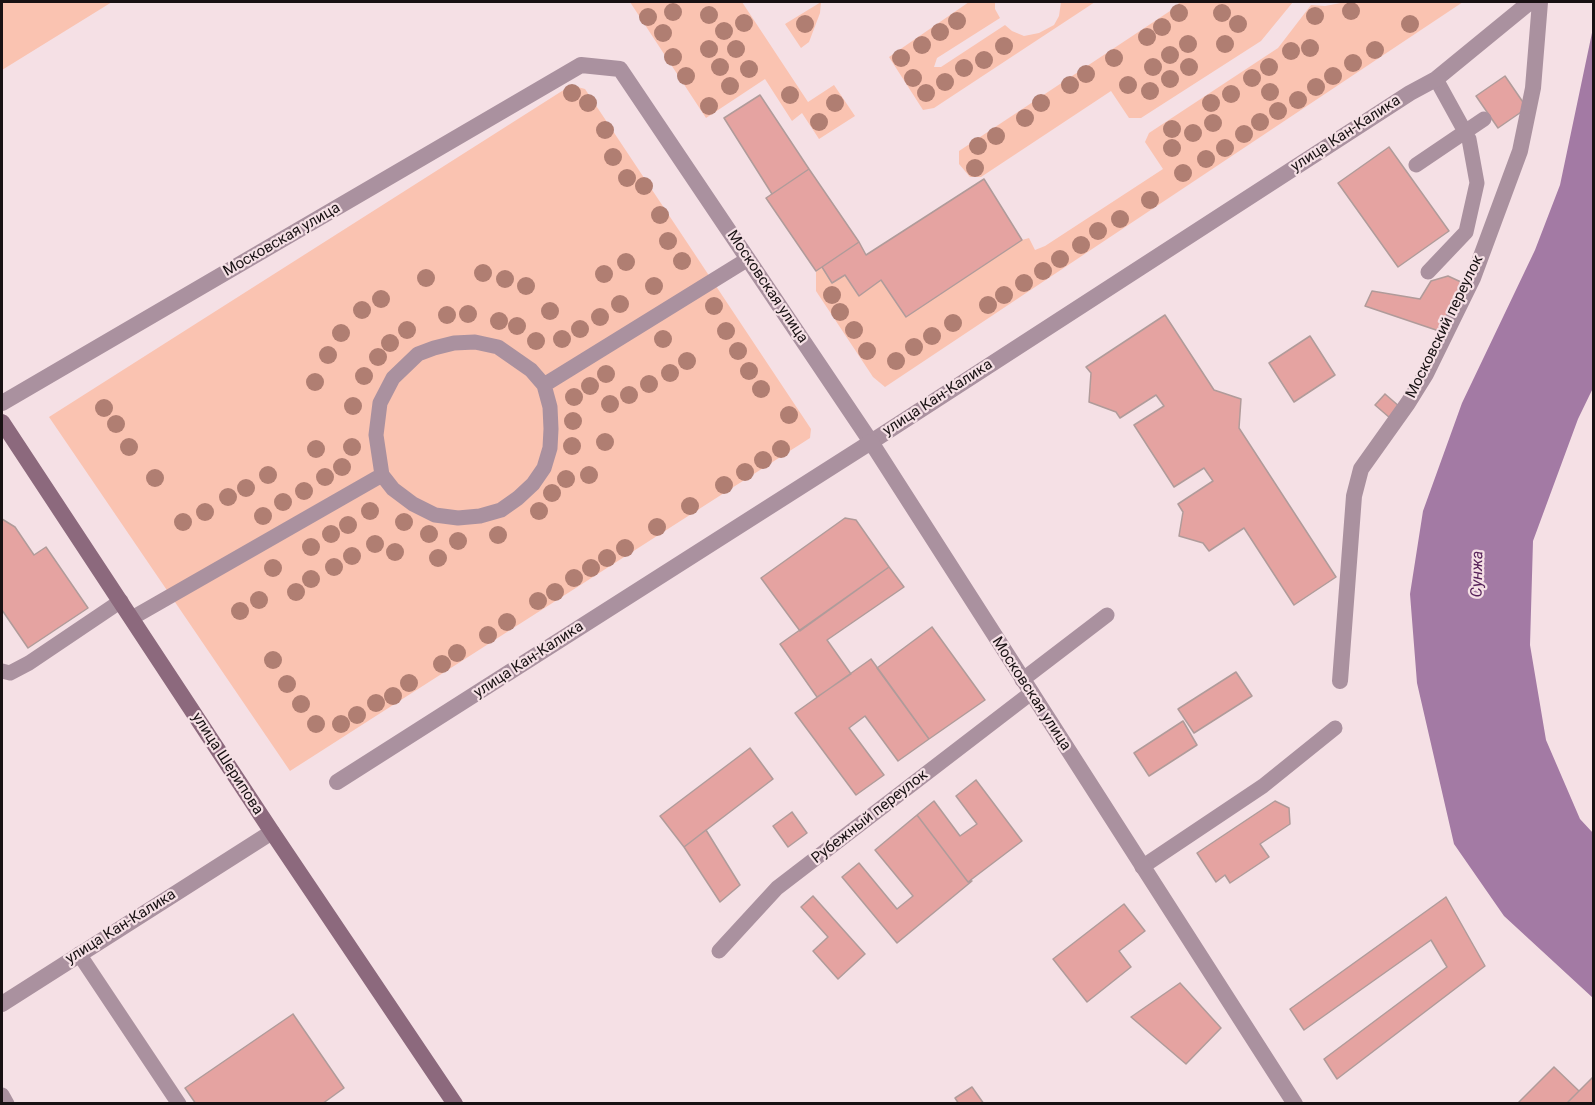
<!DOCTYPE html>
<html>
<head>
<meta charset="utf-8">
<style>
  body { margin:0 }
  #map { position:relative; width:1595px; height:1105px; overflow:hidden; background:#f5e0e5; font-family:Roboto,sans-serif }
  canvas { display:block }
  .frame { position:absolute; inset:0; border:3px solid #181113; pointer-events:none }
</style>
</head>
<body>
<div id="map">
<canvas width="1595" height="1105"></canvas>
<div class="frame"></div>
</div>
<script>
const g = document.querySelector('canvas').getContext('2d');
g.lineJoin = 'round';
function paint(path, color) { g.fillStyle = color; g.fill(path, 'evenodd'); }
const poly = rows => new Path2D(rows.map(r => 'M' + r).join(''));
function trace(path, color, width, dash) { g.strokeStyle = color; g.lineWidth = width; g.lineCap = dash ? 'butt' : 'round'; g.setLineDash(dash || []); g.stroke(path); }
function drawText(font, color, halo, rows, align = 'center') {
  g.font = font + ' Roboto,sans-serif'; g.lineWidth = 4.5; g.setLineDash([]); g.textBaseline = 'middle'; g.strokeStyle = halo; g.fillStyle = color; for (const [text, x, y, turn = 0] of rows) {
    g.save(); g.translate(x, y); g.rotate((+turn || 0) * Math.PI / 180); g.textAlign = isNaN(turn) ? turn : align; if (halo) g.strokeText(text, 0, 0); g.fillText(text, 0, 0); g.restore();
  }
}
const green = poly([
  [2,2,112,2,2,70],
  [630,2,742,2,808,102,834,85,855,116,819,139,802,113,792,121,765,79,706,118],
  [821,2,820,13,809,42,801,48,785,24],
  [969,2,995,2,995,9,1000,18,937,58,934,67,941,67,1005,25,1012,31,1024,36,1039,33,1054,25,1059,16,1061,2,1095,2,934,108,923,110,889,57],
  [1180,2,1293,2,1261,41,1141,118,1129,118,1111,91,981,177,970,177,959,164,959,151,1173,9],
  [1346,2,1463,2,885,387,873,377,816,291,816,271,822,267,832,283,845,275,859,295,881,280,906,317,1022,240,1029,238,1035,250,1045,246,1163,169,1145,142,1149,133,1278,48,1311,5,1325,6],
  [574,86,585,89,811,429,810,438,290,771,49,417,562,91]
]);
const water = poly([
  [1593,28,1593,388,1578,419,1533,541,1530,645,1546,740,1580,819,1593,833,1593,998,1504,916,1454,844,1417,683,1410,594,1423,511,1462,403,1535,250,1560,185]
]);
const building = poly([
  [1505,76,1527,108,1498,128,1476,96,1505,76],
  [760,95,809,169,772,194,724,118,760,95],
  [1389,147,1449,231,1398,267,1338,183,1389,147],
  [809,169,859,242,816,271,766,198,809,169],
  [984,179,1022,240,906,317,881,280,859,296,845,275,832,283,822,267,859,242,866,255,984,179],
  [1448,276,1461,282,1442,332,1365,306,1372,291,1420,299,1431,281,1448,276],
  [1165,315,1214,390,1241,399,1239,428,1336,577,1294,605,1244,528,1209,551,1203,543,1179,536,1183,512,1178,504,1213,481,1204,468,1174,487,1134,425,1164,406,1156,395,1120,418,1116,412,1089,402,1091,373,1086,367,1165,315],
  [1310,336,1335,375,1294,402,1269,363,1310,336],
  [1385,394,1400,407,1390,418,1375,405,1385,394],
  [845,518,856,520,889,567,800,631,761,578,845,518],
  [2,519,15,527,34,555,46,547,88,608,28,648,2,610,2,519],
  [889,567,904,587,827,640,851,674,817,697,780,644,889,567],
  [932,627,985,700,929,739,877,668,932,627],
  [871,659,929,739,898,761,865,716,849,728,884,775,856,795,795,713,871,659],
  [1236,672,1252,696,1194,733,1178,709,1236,672],
  [1183,721,1197,745,1149,776,1134,753,1183,721],
  [750,748,773,779,684,847,660,816,750,748],
  [976,780,1022,841,968,882,917,815,934,801,960,836,977,824,956,796,976,780],
  [1275,801,1289,808,1290,824,1260,844,1269,857,1230,883,1225,875,1216,882,1197,853,1275,801],
  [792,812,807,833,788,847,773,826,792,812],
  [917,815,968,882,972,881,897,943,842,877,859,863,897,909,913,896,875,850,917,815],
  [706,830,740,885,720,902,684,847,706,830],
  [813,896,865,954,838,979,813,951,828,937,801,907,813,896],
  [1446,897,1485,966,1337,1079,1324,1059,1447,967,1431,940,1304,1030,1290,1009,1446,897],
  [1124,904,1145,931,1119,951,1131,967,1087,1002,1053,959,1124,904],
  [1180,983,1221,1028,1186,1064,1131,1017,1180,983],
  [293,1014,344,1088,322,1104,196,1104,185,1088,293,1014],
  [1554,1067,1579,1091,1566,1104,1517,1104,1554,1067],
  [1594,1076,1594,1104,1566,1104,1594,1076],
  [972,1087,984,1104,959,1104,955,1098,972,1087]
]);
const service = poly([
  [1416,165,1484,119],
  [1428,272,1466,232,1477,183,1469,139,1436,79],
  [544,385,748,259],
  [132,618,382,475,393,489,413,504,435,515,458,518,480,516,501,510,518,498,533,484,544,468,550,448,551,429,550,407,544,385,531,370,498,347,475,342,454,343,434,348,418,354,393,378,380,403,376,435,382,475],
  [2,671,10,673,29,663,121,601],
  [1022,680,1107,615],
  [1142,867,1263,786,1335,728],
  [719,951,777,888,1031,693],
  [79,954,179,1104],
  [2,1095,7,1104]
]);
const minor = poly([
  [2,403,581,65,620,69,871,442,1410,93,1436,79,1530,2],
  [1340,681,1354,496,1361,469,1408,403,1426,374,1473,278,1520,151,1533,88,1540,2]
]);
const tertiary = poly([
  [337,782,871,442,1295,1104],
  [2,1004,272,832]
]);
const secondary = poly([
  [2,422,272,832,455,1104]
]);
const trees = [
  [1351,11],
  [673,12],
  [1179,13],
  [1222,13],
  [709,15],
  [1315,16],
  [648,17],
  [957,21],
  [744,23],
  [805,24],
  [1238,24],
  [1410,24],
  [1162,27],
  [724,31],
  [940,32],
  [663,33],
  [1147,37],
  [1188,44],
  [1225,44],
  [922,45],
  [1004,46],
  [1310,48],
  [709,49],
  [736,49],
  [1375,50],
  [1291,51],
  [1170,55],
  [673,57],
  [901,58],
  [1114,58],
  [984,60],
  [1353,63],
  [720,67],
  [1153,67],
  [1189,67],
  [1269,67],
  [964,68],
  [749,69],
  [1086,74],
  [686,76],
  [1333,76],
  [913,78],
  [1252,78],
  [1170,79],
  [945,82],
  [1070,85],
  [1128,85],
  [730,86],
  [1316,87],
  [1150,91],
  [1270,92],
  [572,93],
  [926,93],
  [1231,94],
  [790,95],
  [1298,100],
  [588,103],
  [835,103],
  [1041,103],
  [1211,103],
  [709,106],
  [1278,111],
  [1025,118],
  [819,122],
  [1260,122],
  [1213,123],
  [1172,129],
  [605,130],
  [1193,133],
  [1244,134],
  [996,136],
  [978,146],
  [1172,148],
  [1225,148],
  [613,157],
  [1206,159],
  [975,168],
  [1183,173],
  [627,178],
  [644,186],
  [1150,200],
  [660,215],
  [1120,219],
  [1098,231],
  [668,241],
  [1081,245],
  [1060,259],
  [682,261],
  [626,262],
  [1043,271],
  [483,273],
  [604,274],
  [426,278],
  [505,279],
  [1024,283],
  [526,286],
  [654,286],
  [832,295],
  [1004,295],
  [381,299],
  [620,304],
  [988,305],
  [714,306],
  [362,310],
  [550,311],
  [840,312],
  [468,314],
  [447,315],
  [600,317],
  [499,321],
  [953,323],
  [517,326],
  [580,329],
  [407,330],
  [854,330],
  [726,331],
  [341,333],
  [932,336],
  [562,339],
  [663,339],
  [536,341],
  [390,343],
  [914,347],
  [738,351],
  [867,351],
  [328,355],
  [378,357],
  [687,361],
  [896,361],
  [749,371],
  [670,373],
  [606,374],
  [364,376],
  [315,382],
  [649,384],
  [590,386],
  [761,389],
  [629,395],
  [574,397],
  [610,404],
  [353,406],
  [104,408],
  [789,415],
  [573,421],
  [116,424],
  [605,442],
  [572,446],
  [129,447],
  [352,447],
  [316,449],
  [781,449],
  [763,460],
  [342,467],
  [745,472],
  [268,475],
  [589,475],
  [325,477],
  [155,478],
  [566,479],
  [724,485],
  [246,488],
  [304,491],
  [552,493],
  [228,497],
  [283,502],
  [690,506],
  [370,511],
  [539,511],
  [205,512],
  [263,516],
  [183,522],
  [404,522],
  [348,525],
  [657,527],
  [331,534],
  [429,534],
  [498,535],
  [458,541],
  [375,544],
  [311,547],
  [625,548],
  [395,552],
  [352,556],
  [438,558],
  [607,558],
  [334,567],
  [273,568],
  [591,568],
  [574,578],
  [311,579],
  [296,592],
  [555,592],
  [259,600],
  [538,601],
  [240,611],
  [507,622],
  [488,635],
  [457,653],
  [273,660],
  [442,664],
  [409,683],
  [287,684],
  [393,696],
  [376,703],
  [301,704],
  [357,715],
  [316,724],
  [341,724]
];
const streetNames = [
  ["улица Кан-Калика",1346,134,-33],
  ["Московская улица",282,240,-30],
  ["Московская улица",767,287,56],
  ["Московский переулок",1445,327,-64],
  ["улица Кан-Калика",938,398,-33],
  ["улица Кан-Калика",529,660,-33],
  ["Московская улица",1031,694,57],
  ["улица Шерипова",227,764,57],
  ["Рубежный переулок",870,817,-38],
  ["улица Кан-Калика",121,927,-32]
];
const waterNames = [
  ["Сунжа",1478,574,-89]
];
paint(green, '#fac3b1');
paint(water, '#a37aa4');
paint(building, '#e5a3a1');
trace(building, '#b09b9a', 1.5);
trace(service, '#aa919f', 15);
trace(minor, '#aa919f', 16);
trace(tertiary, '#aa919f', 16);
trace(secondary, '#8c697d', 16);
g.fillStyle = '#b07e72';
for (const [x, y] of trees) { g.beginPath(); g.arc(x, y, 9, 0, 2 * Math.PI); g.fill(); }
drawText('15px', '#181113', '#f5e0e5', streetNames);
drawText('italic 16px', '#57235a', '#f5e0e5', waterNames);
</script>
</body>
</html>
